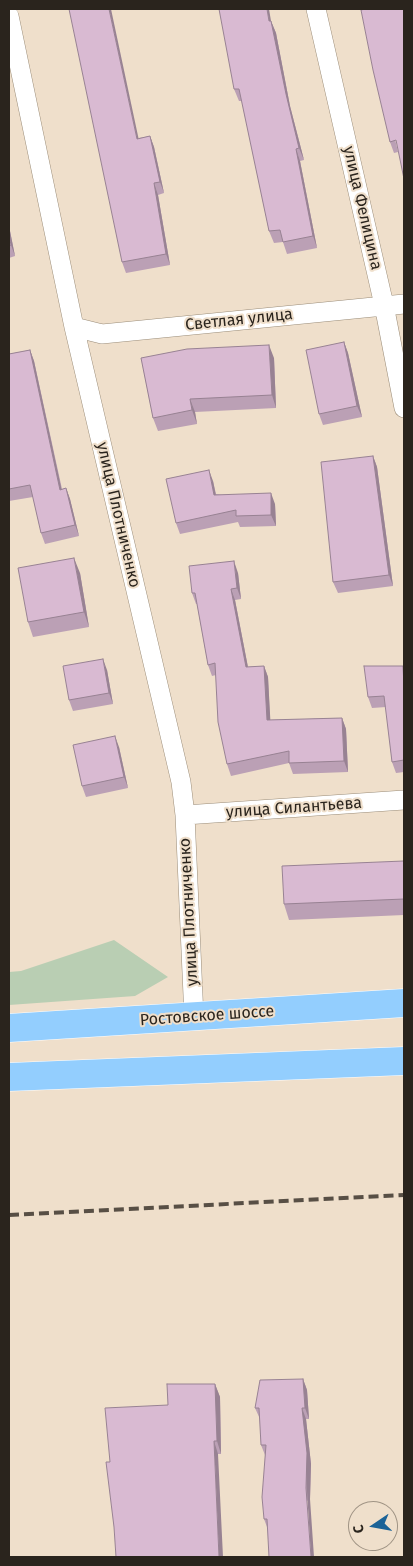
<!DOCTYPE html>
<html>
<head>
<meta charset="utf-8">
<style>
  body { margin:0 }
  #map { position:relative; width:413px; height:1566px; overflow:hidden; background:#efdfcb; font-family:"Fira Sans",sans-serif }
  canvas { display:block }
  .frame { position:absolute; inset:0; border:10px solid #2a241d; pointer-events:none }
  .north { position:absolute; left:348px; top:1501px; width:50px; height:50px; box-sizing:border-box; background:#efdfcb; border:1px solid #a09485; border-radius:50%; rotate:258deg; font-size:14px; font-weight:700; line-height:20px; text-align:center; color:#2a241d }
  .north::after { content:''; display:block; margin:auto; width:18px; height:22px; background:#1c6397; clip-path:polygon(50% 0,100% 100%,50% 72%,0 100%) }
</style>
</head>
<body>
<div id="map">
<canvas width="413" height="1566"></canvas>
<div class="frame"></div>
<div class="north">С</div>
</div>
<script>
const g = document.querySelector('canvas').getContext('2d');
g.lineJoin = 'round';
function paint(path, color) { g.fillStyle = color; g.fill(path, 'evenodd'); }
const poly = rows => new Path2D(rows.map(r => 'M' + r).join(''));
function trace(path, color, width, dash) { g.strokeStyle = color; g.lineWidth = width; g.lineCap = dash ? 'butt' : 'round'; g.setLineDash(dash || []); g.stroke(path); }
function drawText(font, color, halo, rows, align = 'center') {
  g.font = font + ' "Fira Sans",sans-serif'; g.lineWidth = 4; g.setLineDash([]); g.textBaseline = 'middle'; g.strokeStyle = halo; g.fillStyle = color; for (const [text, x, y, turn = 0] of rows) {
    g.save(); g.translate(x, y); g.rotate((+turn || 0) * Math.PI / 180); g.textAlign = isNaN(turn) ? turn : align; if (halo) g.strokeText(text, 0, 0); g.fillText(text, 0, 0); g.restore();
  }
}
const green = poly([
  [114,940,168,977,135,996,9,1005,9,972,21,971]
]);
const street = poly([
  [316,9,384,305,404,408],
  [9,16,74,327,181,782,185,815,194,1018],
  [74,327,102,334,404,304],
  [185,815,404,800]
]);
const highway = poly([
  [9,1028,404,1003],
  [9,1077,404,1061]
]);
const rail = poly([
  [9,1215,404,1195]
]);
const wall = poly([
  [365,9,398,152,394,153,390,142],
  [271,21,276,33,290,106,304,160,300,161,317,248,287,254,283,242,274,243,269,231,242,101,239,101,234,89],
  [150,136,154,147,164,193,158,195,170,265,126,273,122,262,139,138],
  [9,226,15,256,9,258],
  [344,342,348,353,362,417,323,425,319,414],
  [30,350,34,361,62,489,66,488,70,499,79,536,45,544,41,533,33,497,9,501,9,354],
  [141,358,274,358,276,408,195,412,197,424,158,431,153,418],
  [373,456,377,467,393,586,338,593,333,582],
  [213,481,216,494,275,504,276,526,240,527,238,522,180,534,176,523],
  [80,573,89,627,33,637,28,622],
  [238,573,241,599,235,600,248,667,264,666,268,677,270,720,342,718,346,729,348,772,293,774,289,763,231,776,227,764,216,675,212,676,208,665,197,604,196,604,192,593],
  [403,666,404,671,404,772,396,773,392,762,386,707,372,708,368,697],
  [107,670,113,704,73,711,69,700],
  [119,747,128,788,86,797,82,786],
  [404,861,404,915,289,920,284,904],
  [303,1379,307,1390,309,1419,306,1419,311,1464,310,1499,267,1527,264,1519,265,1455,261,1445,260,1419,255,1408],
  [215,1384,220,1397,221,1454,218,1454,114,1527,110,1462,168,1405]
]);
const shadedWall = poly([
  [109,9,111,9,141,150,137,139],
  [267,9,269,9,273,33,269,21],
  [271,21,276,33,290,106,304,160,299,148,286,94],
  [150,136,154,147,164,193,160,182],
  [296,149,300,161,317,248,313,236],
  [154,183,158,195,170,265,166,254],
  [9,226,15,256,11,245,9,235],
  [344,342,348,353,362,417,357,406],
  [269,345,274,358,276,408,272,395],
  [30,350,34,361,64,501,60,490],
  [190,399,195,412,197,424,192,410],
  [373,456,377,467,393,586,389,575],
  [209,470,213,481,218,506,214,495],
  [66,488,70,499,79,536,75,525],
  [271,493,275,504,276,526,271,515],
  [74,558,80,573,89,627,84,612],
  [234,561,238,573,241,599,237,588],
  [231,589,235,600,250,678,246,667],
  [103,659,107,670,113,704,109,693],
  [264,666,268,677,271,732,267,720],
  [342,718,346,729,348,772,344,761],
  [115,736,119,747,128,788,124,777],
  [303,1379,307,1390,309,1419,305,1408],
  [215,1384,220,1397,221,1454,217,1441],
  [302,1408,306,1419,311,1464,310,1499,314,1557,311,1557],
  [214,1441,218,1454,223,1557,219,1557]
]);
const building = poly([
  [69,9,109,9,137,139,150,136,160,182,154,183,166,254,122,262,69,9],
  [219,9,267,9,269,21,271,21,286,94,299,148,296,149,313,236,283,242,280,230,269,231,239,89,234,89,219,9],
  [365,9,404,9,404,179,396,140,390,142,373,70,361,10,365,9],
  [9,235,11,245,9,246,9,235],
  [344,342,357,406,319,414,306,350,344,342],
  [269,345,272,395,190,399,192,410,153,418,141,358,187,349,269,345],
  [30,350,60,490,66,488,75,525,41,533,30,485,9,489,9,354,30,350],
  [373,456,389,575,333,582,321,462,373,456],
  [209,470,214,495,271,493,271,515,236,516,236,510,176,523,166,479,209,470],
  [74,558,84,612,28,622,18,568,74,558],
  [234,561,237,588,231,589,246,667,264,666,267,720,342,718,344,761,289,763,289,751,227,764,218,722,215,663,208,665,195,593,192,593,189,566,234,561],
  [103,659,109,693,69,700,63,666,103,659],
  [364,666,403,666,404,686,404,760,392,762,384,696,368,697,364,666],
  [115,736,124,777,82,786,73,745,115,736],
  [404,861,404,899,284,904,282,866,404,861],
  [303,1379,305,1408,302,1408,307,1453,306,1488,311,1557,269,1557,267,1519,264,1519,262,1497,266,1445,261,1445,259,1408,255,1408,260,1380,303,1379],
  [167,1384,215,1384,217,1441,214,1441,219,1557,116,1557,114,1527,106,1462,110,1462,105,1408,168,1405,167,1384]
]);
const streetNames = [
  ["улица Фелицина",362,208,77],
  ["Светлая улица",239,320,-6],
  ["улица Плотниченко",118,515,77],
  ["улица Силантьева",294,808,-4],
  ["улица Плотниченко",189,912,-93],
  ["Ростовское шоссе",207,1016,-4]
];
paint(green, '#b9ceb3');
trace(street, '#9a8c78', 20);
trace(highway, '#fff', 29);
trace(street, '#fff', 19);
trace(highway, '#93cefe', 28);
trace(rail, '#584f45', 4, [10, 5]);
paint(wall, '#bba0b5');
paint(shadedWall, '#988293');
paint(building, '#d9bad2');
trace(building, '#988293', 1);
drawText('16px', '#2a241d', '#efdfcb', streetNames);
</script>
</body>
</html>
